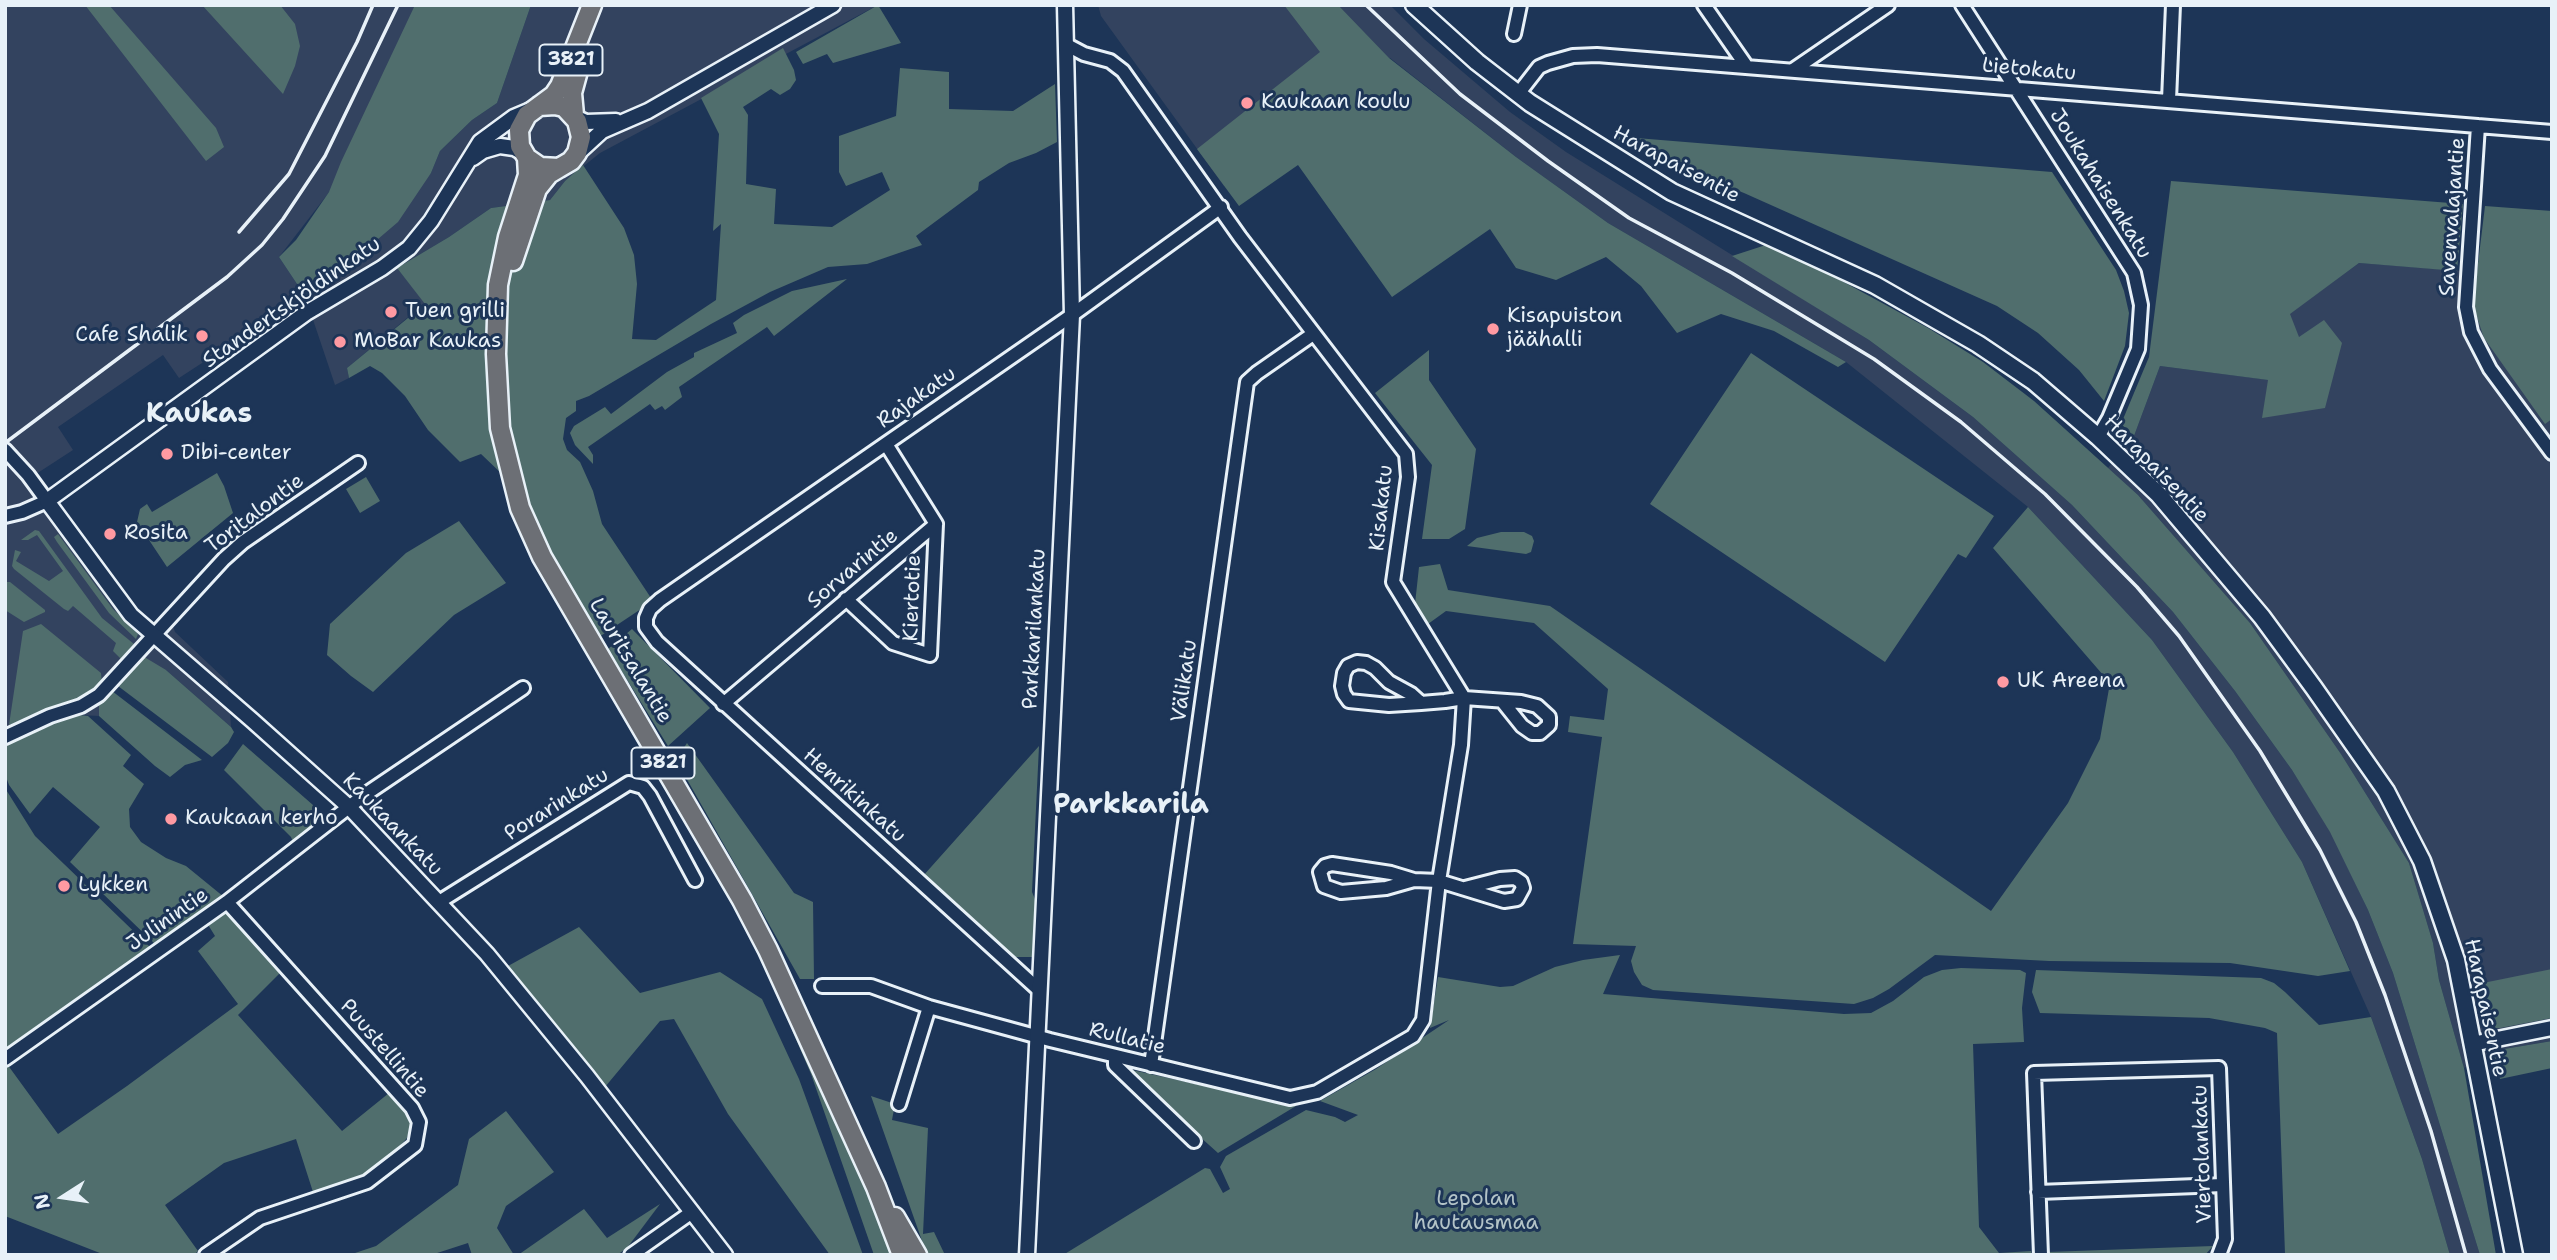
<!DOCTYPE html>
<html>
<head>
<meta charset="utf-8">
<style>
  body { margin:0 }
  #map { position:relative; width:2557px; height:1260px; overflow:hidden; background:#1d3557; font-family:"Shantell Sans",sans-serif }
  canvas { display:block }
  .frame { position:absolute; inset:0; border:7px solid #e8f1f8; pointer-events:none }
  .north { position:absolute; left:28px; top:1162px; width:70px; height:70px; -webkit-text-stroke:5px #1d3557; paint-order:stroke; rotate:258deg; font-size:19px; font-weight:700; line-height:28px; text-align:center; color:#e8f1f8 }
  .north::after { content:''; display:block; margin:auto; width:24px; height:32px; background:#e8f1f8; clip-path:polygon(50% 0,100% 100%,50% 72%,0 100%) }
</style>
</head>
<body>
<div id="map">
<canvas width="2557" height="1260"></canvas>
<div class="frame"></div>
<div class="north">N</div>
</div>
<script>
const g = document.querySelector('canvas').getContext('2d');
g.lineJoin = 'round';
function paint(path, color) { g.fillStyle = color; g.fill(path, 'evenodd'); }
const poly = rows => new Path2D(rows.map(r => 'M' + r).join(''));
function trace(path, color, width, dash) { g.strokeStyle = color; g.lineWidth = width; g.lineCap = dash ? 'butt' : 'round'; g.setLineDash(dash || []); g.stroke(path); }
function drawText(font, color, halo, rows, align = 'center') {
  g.font = font + ' "Shantell Sans",sans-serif'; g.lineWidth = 6; g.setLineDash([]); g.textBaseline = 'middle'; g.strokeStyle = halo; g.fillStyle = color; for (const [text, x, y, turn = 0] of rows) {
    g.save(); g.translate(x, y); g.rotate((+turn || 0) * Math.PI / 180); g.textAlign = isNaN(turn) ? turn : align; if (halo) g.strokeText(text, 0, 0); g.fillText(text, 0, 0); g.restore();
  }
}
const built = poly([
  [5,5,418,5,330,191,279,257,305,296,431,173,440,151,472,120,497,103,531,5,878,5,600,153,565,181,550,200,491,208,449,237,397,268,425,303,347,368,349,378,335,385,305,296,179,378,163,355,58,427,73,450,33,476,136,611,152,625,173,626,175,632,228,682,231,727,166,670,117,681,118,686,108,691,99,705,99,716,80,715,5,731],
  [1098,5,1390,5,1424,39,1510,112,1566,152,1869,340,1973,417,2072,505,2173,612,2235,691,2292,770,2331,832,2368,910,2393,973,2480,1255,2450,1255,2422,1159,2371,1017,2302,862,2233,752,2152,640,2028,507,1846,362,1608,223,1516,157,1390,58,1224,186,1101,16],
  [2359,263,2477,272,2473,305,2545,423,2552,419,2552,1041,2492,1051,2464,1068,2439,980,2433,943,2409,863,2341,754,2250,623,2138,495,2108,468,2134,436,2160,366,2301,384,2289,314]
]);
const green = poly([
  [85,5,109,5,216,128,224,147,206,161],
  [202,5,280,5,295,24,300,46,295,66,283,94],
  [415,5,531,5,497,103,472,120,440,151,431,173,398,222,344,268,305,296,279,257,296,240,329,192,341,162],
  [878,5,901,43,833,63,827,54,803,64,796,52],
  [1284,5,1338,5,1389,58,1516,157,1608,223,1846,362,1838,367,1774,331,1721,314,1677,333,1641,286,1606,257,1556,280,1516,268,1490,229,1392,297,1298,165,1239,206,1197,149,1320,52],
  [783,48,794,70,796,80,790,89,780,95,771,89,743,107,748,115,746,184,776,189,774,224,832,227,890,190,882,172,846,186,839,172,839,136,896,116,900,68,949,72,949,109,1013,111,1055,84,1057,142,1036,153,1009,163,979,182,978,190,916,236,922,245,867,264,828,267,770,292,711,324,589,396,576,401,576,411,566,418,563,439,567,450,580,462,593,491,602,524,653,601,599,637,540,537,525,496,481,454,460,462,428,430,405,396,382,373,370,366,349,378,347,368,425,304,397,268,449,237,491,208,550,200,565,181,583,165,624,228,634,255,637,284,632,339,656,340,716,300,721,224,713,231,719,134,701,98],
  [1612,136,2052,172,2116,270,2124,291,2129,313,2125,346,2104,401,2079,370,2038,333,1997,306,1744,193,1643,153],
  [2171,181,2463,204,2457,271,2359,263,2290,314,2299,337,2324,320,2342,343,2325,408,2262,418,2268,380,2160,366,2134,436,2121,424,2149,357],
  [2485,206,2552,211,2552,419,2545,424,2484,338,2473,305],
  [1772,243,1928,328,1983,362,2034,401,2138,495,2250,623,2341,754,2409,863,2433,943,2439,980,2464,1068,2496,1255,2480,1255,2393,973,2368,910,2330,832,2292,770,2235,691,2173,612,2072,505,1973,417,1869,340,1732,256],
  [847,279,774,336,767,327,679,387,682,397,665,410,662,406,655,410,650,404,588,447,593,455,593,464,575,445,570,433,574,426,605,407,611,414,667,372,694,357,694,353,737,333,733,323,744,315,792,291],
  [1429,350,1429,380,1476,449,1465,529,1449,539,1422,539,1432,465,1375,393],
  [1751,353,1994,516,1966,558,1958,554,1885,662,1650,504],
  [217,473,224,486,233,513,167,567,137,522,140,509,147,504,152,512],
  [366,477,380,501,360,513,346,489],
  [2028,507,2152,640,2233,752,2302,862,2350,971,2318,976,2230,963,2049,961,1935,955,1889,989,1873,998,1854,1004,1653,990,1642,985,1634,972,1631,961,1636,946,1573,944,1602,737,1568,732,1570,716,1604,720,1608,689,1534,623,1446,611,1428,624,1415,604,1419,567,1440,564,1448,590,1550,606,1991,911,2068,803,2100,739,2110,683,1993,548],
  [459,521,506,583,454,615,373,692,351,676,327,655,330,624,406,553],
  [35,530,39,531,102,618,134,644,121,659,113,651,116,643,73,606,68,611,64,609,14,569,12,566,15,550,21,552,16,561,49,581,63,571,37,535,28,540,21,540],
  [1501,532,1524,532,1532,536,1534,541,1531,552,1526,554,1467,546,1477,538],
  [58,534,113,609,138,634,136,639,109,613,57,542,54,537],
  [7,582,10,582,45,610,45,612,24,622,5,610],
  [41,624,101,673,102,684,81,700,9,725,23,631],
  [632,629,710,708,668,746,608,649],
  [141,655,166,670,231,727,234,732,228,743,212,757,118,686,117,681],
  [108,691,112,691,202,760,185,765,170,777,155,766,99,716,99,705],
  [80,715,88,716,131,755,123,766,144,784,129,809,130,827,141,842,166,858,186,866,224,897,156,945,70,862,100,827,53,787,30,814,9,785,5,774,5,744,9,740,47,722],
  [687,743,794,893,813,902,814,979,800,979,676,760],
  [243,744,313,805,323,822,294,844,291,837,224,770],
  [1039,746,1032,892,1037,904,1034,957,1014,957,923,876],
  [5,788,35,836,151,948,5,1051],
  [224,911,230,912,282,971,238,1015,342,1131,389,1093,406,1113,412,1124,407,1138,390,1157,361,1179,313,1192,296,1139,224,1163,165,1205,198,1251,194,1255,105,1255,5,1216,5,1066,7,1064,58,1134,127,1086,238,1004,198,951,215,936,207,923],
  [579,927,640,993,720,972,762,999,799,1079,863,1255,830,1255,728,1114,674,1019,660,1021,605,1087,508,966],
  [1620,955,1603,994,1844,1014,1871,1013,1893,1001,1924,977,1942,970,1961,968,2020,970,2026,973,2022,1008,2024,1042,1973,1044,1979,1227,1999,1253,2031,1251,2032,1255,1063,1255,1205,1168,1210,1169,1223,1193,1230,1189,1220,1167,1226,1156,1306,1110,1335,1117,1345,1122,1358,1115,1320,1101,1376,1069,1449,1020,1430,1028,1438,977,1500,987,1513,986,1555,967,1583,960],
  [2552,969,2552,1018,2500,1028,2490,1028,2483,983],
  [2036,970,2261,978,2274,983,2285,992,2319,1025,2371,1017,2422,1159,2450,1255,2270,1255,2285,1254,2277,1033,2265,1028,2209,1018,2040,1013,2032,992],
  [792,1030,797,1031,898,1255,874,1255,811,1074],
  [2552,1041,2552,1068,2500,1079,2492,1051],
  [1123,1068,1282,1103,1296,1106,1218,1153],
  [871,1096,895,1104,892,1120,928,1128,923,1234,934,1232,945,1255,927,1255],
  [506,1111,554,1172,506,1206,497,1228,514,1255,472,1255,468,1243,431,1255,349,1255,376,1246,458,1185,469,1139],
  [660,1204,627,1248,617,1255,518,1255,584,1209,607,1238],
  [2213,1246,2205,1255,2049,1255,2048,1252]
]);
const minor = poly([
  [1704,5,1747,67],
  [1962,5,2134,273,2141,305,2138,349,2109,418,2098,437],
  [1514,34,1520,5],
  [1793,70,1888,5],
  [1518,94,1539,67,1548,63,1573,56,1597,55,2552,132],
  [2169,100,2173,5],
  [2478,126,2466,307,2471,332,2490,369,2552,453],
  [5,450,28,475,47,501,22,512,5,516],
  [846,599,893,643,930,655,936,524],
  [1421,703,1411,694,1389,682,1375,668,1366,663,1357,662,1348,666,1344,673,1342,686,1344,694,1349,701,1389,705,1421,703,1445,701,1464,698,1521,702,1537,706,1549,717,1549,725,1540,733,1532,733,1522,726,1502,701],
  [723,704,936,524,886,444],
  [5,737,50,716,81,706,99,695,224,559,243,542,358,463],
  [1414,880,1386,888,1341,892,1324,886,1320,872,1325,866,1332,864,1391,873,1414,880,1439,881,1504,901,1517,899,1523,888,1521,882,1515,878,1500,879,1465,888],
  [439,902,629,783,643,787,650,796,695,880],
  [822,986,871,986,929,1007,1050,1040,1290,1098,1317,1092,1413,1036,1423,1020,1439,881,1461,745,1464,698,1393,582,1408,477,1406,454,1240,237,1123,71,1110,61,1084,54,1067,45],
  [1039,990,657,642,646,627,646,618,650,609,660,600,1072,315,1221,207],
  [1115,1057,1115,1065,1194,1141],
  [5,1059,227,902,363,796,523,688],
  [1151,1065,1247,382,1257,373,1313,334],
  [899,1104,929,1007],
  [2038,1192,2223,1185],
  [206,1255,260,1218,367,1182,415,1145,419,1122,412,1108,227,902],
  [631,1255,692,1212],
  [2041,1255,2034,1073,2219,1068,2225,1239,2219,1255]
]);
const tertiary = poly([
  [533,109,514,117,480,142,431,221,409,248,382,268,306,313,47,501,131,615,253,721,349,807,487,954,587,1076,725,1255],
  [575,117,586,122,616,121],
  [578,153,602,131,648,111,833,5],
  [473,158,483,151,500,146,514,148,523,153],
  [2472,1044,2552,1028],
  [1027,1255,1072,315,1065,5]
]);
const secondary = poly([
  [1414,5,1477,62,1530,103,1672,192,1875,285,1978,344,2033,381,2098,437,2159,495,2262,617,2314,688,2386,791,2422,861,2456,960,2514,1255]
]);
const primary = poly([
  [539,106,555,105,564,107,577,121,581,137,577,153,571,161,559,168,540,167,527,158,520,146,519,130,527,115,554,95,560,86,592,5],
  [574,115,572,93,581,60],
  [527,158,528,175,508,237,498,285,496,354,500,428,520,508,542,557,742,900,768,950,876,1187,902,1255],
  [513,261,537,189,549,174,559,168],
  [895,1217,917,1255]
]);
const rail = poly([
  [1366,5,1460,94,1548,161,1629,218,1732,273,1874,359,1961,422,2045,494,2137,587,2179,636,2260,751,2320,850,2356,922,2385,995,2431,1131,2466,1255],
  [239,232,289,174,357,42,373,5],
  [5,443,227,277,262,245,283,219,325,156,398,5]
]);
const markers = [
  [1247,103,7,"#ff9aa2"],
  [391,312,7,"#ff9aa2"],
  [1493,329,7,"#ff9aa2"],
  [202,336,7,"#ff9aa2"],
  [340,342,7,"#ff9aa2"],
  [167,454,7,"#ff9aa2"],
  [110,534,7,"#ff9aa2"],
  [2003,682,7,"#ff9aa2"],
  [171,819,7,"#ff9aa2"],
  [64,886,7,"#ff9aa2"]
];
const shields = [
  [571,60,63],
  [663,763,63]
];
const shieldNames = [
  ["3821",571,60],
  ["3821",663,763]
];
const streetNames = [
  ["Lietokatu",2029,70,5],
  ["Harapaisentie",1676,165,28],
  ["Joukahaisenkatu",2100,184,58],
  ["Savenvalajantie",2453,217,-86],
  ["Standertskjöldinkatu",292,303,-35],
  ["Rajakatu",917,398,-35],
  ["Harapaisentie",2156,469,46],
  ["Kisakatu",1382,508,-84],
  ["Toritalontie",255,514,-37],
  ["Sorvarintie",853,569,-40],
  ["Kiertotie",913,598,-88],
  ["Parkkarilankatu",1035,629,-87],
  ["Lauritsalantie",630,661,59],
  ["Välikatu",1185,681,-82],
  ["Henrikinkatu",854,796,42],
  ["Porarinkatu",557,805,-32],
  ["Kaukaankatu",392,825,46],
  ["Julinintie",168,920,-35],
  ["Harapaisentie",2485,1008,78],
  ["Rullatie",1127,1039,14],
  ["Puustellintie",384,1049,49],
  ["Viertolankatu",2203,1154,-92]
];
const poiNames = [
  ["Kaukaan koulu",1261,103],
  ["Tuen grilli",405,312],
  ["Kisapuiston",1507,317],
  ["jäähalli",1507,341],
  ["Cafe Shalik",188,336,"right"],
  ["MoBar Kaukas",354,342],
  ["Dibi-center",181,454],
  ["Rosita",124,534],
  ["UK Areena",2017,682],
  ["Kaukaan kerho",185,819],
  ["Lykken",78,886]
];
const parkNames = [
  ["Lepolan",1476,1200],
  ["hautausmaa",1476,1224]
];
const districtNames = [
  ["Kaukas",199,415],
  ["Parkkarila",1131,806]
];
paint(built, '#33435f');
paint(green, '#506e6d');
trace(minor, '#e8f1f8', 18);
trace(tertiary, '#e8f1f8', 19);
trace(secondary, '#e8f1f8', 21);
trace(primary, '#e8f1f8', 23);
trace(minor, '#1d3557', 12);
trace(tertiary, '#1d3557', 14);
trace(secondary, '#1d3557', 16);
trace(primary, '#6c6f75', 18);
trace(rail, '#e8f1f8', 3.5);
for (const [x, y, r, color] of markers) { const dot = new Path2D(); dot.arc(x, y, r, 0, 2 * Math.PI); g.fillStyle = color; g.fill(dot); trace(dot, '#1d3557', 2.5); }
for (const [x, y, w] of shields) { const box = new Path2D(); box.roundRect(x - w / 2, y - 15.5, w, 31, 5); g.fillStyle = '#1d3557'; g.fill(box); trace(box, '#e8f1f8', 2); }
drawText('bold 19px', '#e8f1f8', null, shieldNames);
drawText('21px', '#e8f1f8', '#1d3557', streetNames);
drawText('21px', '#e8f1f8', '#1d3557', poiNames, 'left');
drawText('21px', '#b3c3c7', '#1d3557', parkNames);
drawText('bold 28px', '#e8f1f8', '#1d3557', districtNames);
</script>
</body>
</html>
